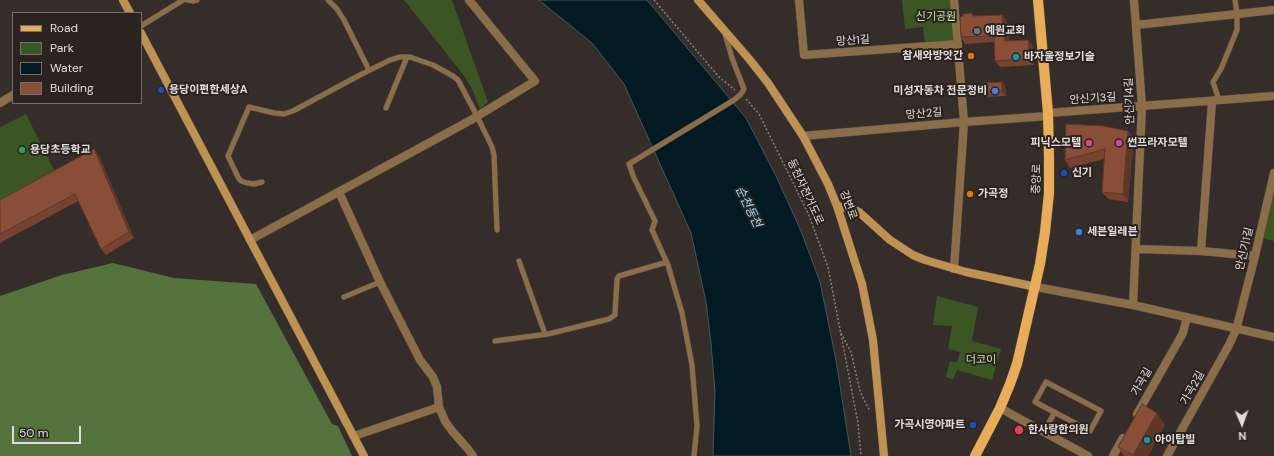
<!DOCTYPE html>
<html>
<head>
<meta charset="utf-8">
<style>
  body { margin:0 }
  #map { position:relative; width:1274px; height:456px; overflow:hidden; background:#342d2a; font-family:"DM Sans",sans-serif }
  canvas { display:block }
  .legend { position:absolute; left:12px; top:12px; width:130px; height:92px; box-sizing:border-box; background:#2a2320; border:1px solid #736d6b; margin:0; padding:5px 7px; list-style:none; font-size:12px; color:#e1dcdb }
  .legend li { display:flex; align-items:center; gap:8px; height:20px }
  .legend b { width:20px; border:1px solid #736d6b }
  .north { position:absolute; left:1222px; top:404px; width:40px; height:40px; -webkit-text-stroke:3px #2a2320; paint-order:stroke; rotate:178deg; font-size:11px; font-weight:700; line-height:16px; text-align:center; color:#e1dcdb }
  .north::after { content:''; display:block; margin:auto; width:14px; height:18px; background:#e1dcdb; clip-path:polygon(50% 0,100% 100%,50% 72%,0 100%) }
  .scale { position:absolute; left:12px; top:426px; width:69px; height:18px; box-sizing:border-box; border:2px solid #e1dcdb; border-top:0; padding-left:5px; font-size:12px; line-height:14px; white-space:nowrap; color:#e1dcdb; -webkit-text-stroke:3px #2a2320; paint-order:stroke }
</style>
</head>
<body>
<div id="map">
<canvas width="1274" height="456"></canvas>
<ul class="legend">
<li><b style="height:5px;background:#e8ad56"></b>Road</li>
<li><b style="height:11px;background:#3b5623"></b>Park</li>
<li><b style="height:11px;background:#021b23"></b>Water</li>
<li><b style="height:11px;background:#894e38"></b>Building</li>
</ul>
<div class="north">N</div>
<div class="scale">50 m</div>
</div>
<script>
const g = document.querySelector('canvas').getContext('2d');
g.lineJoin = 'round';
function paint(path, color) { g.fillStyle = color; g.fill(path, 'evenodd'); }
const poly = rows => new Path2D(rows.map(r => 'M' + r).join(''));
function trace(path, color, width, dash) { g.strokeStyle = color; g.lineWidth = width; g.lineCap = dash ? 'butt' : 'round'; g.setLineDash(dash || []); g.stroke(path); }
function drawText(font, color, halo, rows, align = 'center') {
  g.font = font + ' "DM Sans","Noto Sans KR",sans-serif'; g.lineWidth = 4; g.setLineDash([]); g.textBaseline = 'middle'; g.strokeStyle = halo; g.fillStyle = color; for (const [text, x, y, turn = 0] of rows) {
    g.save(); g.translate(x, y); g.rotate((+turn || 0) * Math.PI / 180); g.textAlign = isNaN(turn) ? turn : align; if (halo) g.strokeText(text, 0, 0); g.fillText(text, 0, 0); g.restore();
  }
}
const green = poly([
  [404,0,452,0,488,102,480,109,472,89,465,77],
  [902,0,951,0,955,41,925,44,923,27,905,29],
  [26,114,55,172,0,201,0,127],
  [1274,184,1274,241,1261,238],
  [937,296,978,307,972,341,1001,349,992,380,957,370,953,380,946,377,950,361,957,363,960,352,948,349,952,326,933,325]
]);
const forest = poly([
  [113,263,174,278,256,284,332,424,338,426,352,456,0,456,0,296,62,275]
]);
const water = poly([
  [539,0,647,0,746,118,776,176,801,231,820,282,836,360,851,456,713,456,715,391,711,343,706,302,691,233,624,84,592,43,539,0]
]);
const path = poly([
  [654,0,719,77,735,90],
  [746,99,759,114,808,213,828,267,858,423,861,456],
  [841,333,851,352,860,391,865,402,870,411]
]);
const lane = poly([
  [187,0,193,1,197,0],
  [328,0,337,9,344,20,369,70],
  [141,26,183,0],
  [1219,100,1213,82,1221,69,1237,30,1237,13,1235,0],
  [386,108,407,57],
  [262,182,254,184,247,183,241,181,238,177,228,156,249,107,274,113,284,114,293,111,360,75,390,60,400,57,410,57,433,65,453,76,458,80,477,116,492,147,494,155,497,230],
  [519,261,545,334],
  [344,297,380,282],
  [495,341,548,334,609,319,615,315,617,279,619,276,667,262],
  [1046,382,1101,411,1090,431,1035,402,1046,382],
  [1044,431,1055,412],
  [694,456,697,426,692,365,682,313,668,265,652,230,655,221,634,178,629,164,734,100,741,94,744,89,732,58,725,34]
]);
const street = poly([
  [799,0,804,55,958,44],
  [954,0,964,122,954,269],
  [1136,25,1274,10],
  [0,103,13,95],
  [1048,113,1274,96],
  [803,136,964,122,1048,116],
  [339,192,380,282,420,360,433,377,437,387,439,407,445,421,452,431,468,449,473,456],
  [250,240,471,120,535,81,469,0],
  [1136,249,1201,251,1255,256],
  [1201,251,1212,102],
  [1036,287,1133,305,1274,337],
  [1133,305,1142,106,1134,0],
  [1000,408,1088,456],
  [1137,414,1183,333,1187,317],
  [354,436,439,407],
  [1113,456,1123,438],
  [1167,456,1229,345,1236,330,1255,256,1274,173]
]);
const secondary = poly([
  [123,0,130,13],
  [698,0,750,60,768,83,803,136,828,184,837,206,862,284,867,309,873,340,884,456],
  [141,33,364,456],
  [837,206,852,209,859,212,890,240,913,255,925,260,966,272,1036,287]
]);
const primary = poly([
  [975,456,1000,408,1010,384,1017,364,1040,264,1045,232,1049,193,1049,158,1048,113,1038,0]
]);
const wall = poly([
  [972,13,974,16,1002,15,1007,21,1009,41,1028,40,1033,46,1034,65,1000,67,995,61,994,43,993,42,965,44,961,37,963,16],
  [1002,82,1005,86,1006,96,986,97,982,92],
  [1128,131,1134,139,1128,202,1108,199,1102,192,1104,159,1070,168,1065,160],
  [94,149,99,156,134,238,106,255,101,249,78,201,0,243,0,200],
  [1165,425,1148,456,1124,456,1118,447]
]);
const shadedWall = poly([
  [1002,15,1007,21,1010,47,1005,41],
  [1028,40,1033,46,1034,65,1029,59],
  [1002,82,1005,86,1006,96,1002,91],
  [1128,131,1134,139,1128,202,1123,194],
  [94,149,99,156,134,238,129,232],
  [1157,413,1165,425,1148,456,1133,456,1133,455]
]);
const building = poly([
  [972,13,972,16,1002,15,1005,41,1028,40,1029,59,995,61,994,37,990,37,990,36,961,37,960,17,963,16,963,14,972,13],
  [1002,82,1002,91,982,92,982,83,1002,82],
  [1066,124,1103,126,1128,131,1123,194,1102,192,1105,149,1065,160,1066,124],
  [94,149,129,232,101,249,75,194,0,234,0,200,94,149],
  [1142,404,1157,413,1133,455,1118,447,1142,404]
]);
const markers = [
  [977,31,4,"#6b7280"],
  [971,56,4,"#e8710a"],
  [1016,57,4,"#0f9aa8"],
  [161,90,4,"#1a4fb4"],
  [995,91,4,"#3f7fe0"],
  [1089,143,4,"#d1479c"],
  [1119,143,4,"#d1479c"],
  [22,150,4,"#2e9e5b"],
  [1064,173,4,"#1a4fb4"],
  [970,194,4,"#e8710a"],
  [1079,232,4,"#3f7fe0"],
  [973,425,4,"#1a4fb4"],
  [1019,430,5,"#e0444e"],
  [1147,440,4,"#0f9aa8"]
];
const parkNames = [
  ["신기공원",936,17],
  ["더코이",981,360]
];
const poiNames = [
  ["예원교회",985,31],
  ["참새와방앗간",963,56,"right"],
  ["바자울정보기술",1024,57],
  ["용당이편한세상A",169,90],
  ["미성자동차 전문정비",987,91,"right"],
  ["피닉스모텔",1081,143,"right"],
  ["썬프라자모텔",1127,143],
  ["용당초등학교",30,150],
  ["신기",1072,173],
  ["가곡정",978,194],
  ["세븐일레븐",1087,232],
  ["가곡시영아파트",965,425,"right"],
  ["한사랑한의원",1028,430],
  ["아이탑빌",1155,440]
];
const streetNames = [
  ["망산1길",853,41,-4],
  ["안신기3길",1093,99,-4],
  ["안신기4길",1130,101,-92],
  ["망산2길",924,114,-5],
  ["중앙로",1037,179,-88],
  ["동천자전거도로",805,192,65],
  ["강변로",848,205,70],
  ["안신기1길",1245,249,-77],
  ["가곡길",1142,382,-60],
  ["가곡2길",1193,388,-61]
];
const waterNames = [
  ["순천동천",748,207,64]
];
paint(green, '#3b5623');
paint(forest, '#54723c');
paint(water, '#021b23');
trace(water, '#45555a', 1);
trace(lane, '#504946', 6);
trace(street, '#504946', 9);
trace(secondary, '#504946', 9);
trace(primary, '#504946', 11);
trace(path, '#857f7d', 1.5, [2, 2]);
trace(lane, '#8b6e47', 5);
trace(street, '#8b6e47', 8);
trace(secondary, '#c09251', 8);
trace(primary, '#e8ad56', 10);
paint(wall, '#764330');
paint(shadedWall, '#603727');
paint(building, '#894e38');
trace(building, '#603727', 1);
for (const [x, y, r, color] of markers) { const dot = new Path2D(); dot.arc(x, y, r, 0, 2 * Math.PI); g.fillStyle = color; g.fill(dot); trace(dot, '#2a2320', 1.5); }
drawText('11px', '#bce998', '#2a2320', parkNames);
drawText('bold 11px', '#e1dcdb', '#2a2320', poiNames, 'left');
drawText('11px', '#e1dcdb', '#2a2320', streetNames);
drawText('italic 12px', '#8ae1fe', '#2a2320', waterNames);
</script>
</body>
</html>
